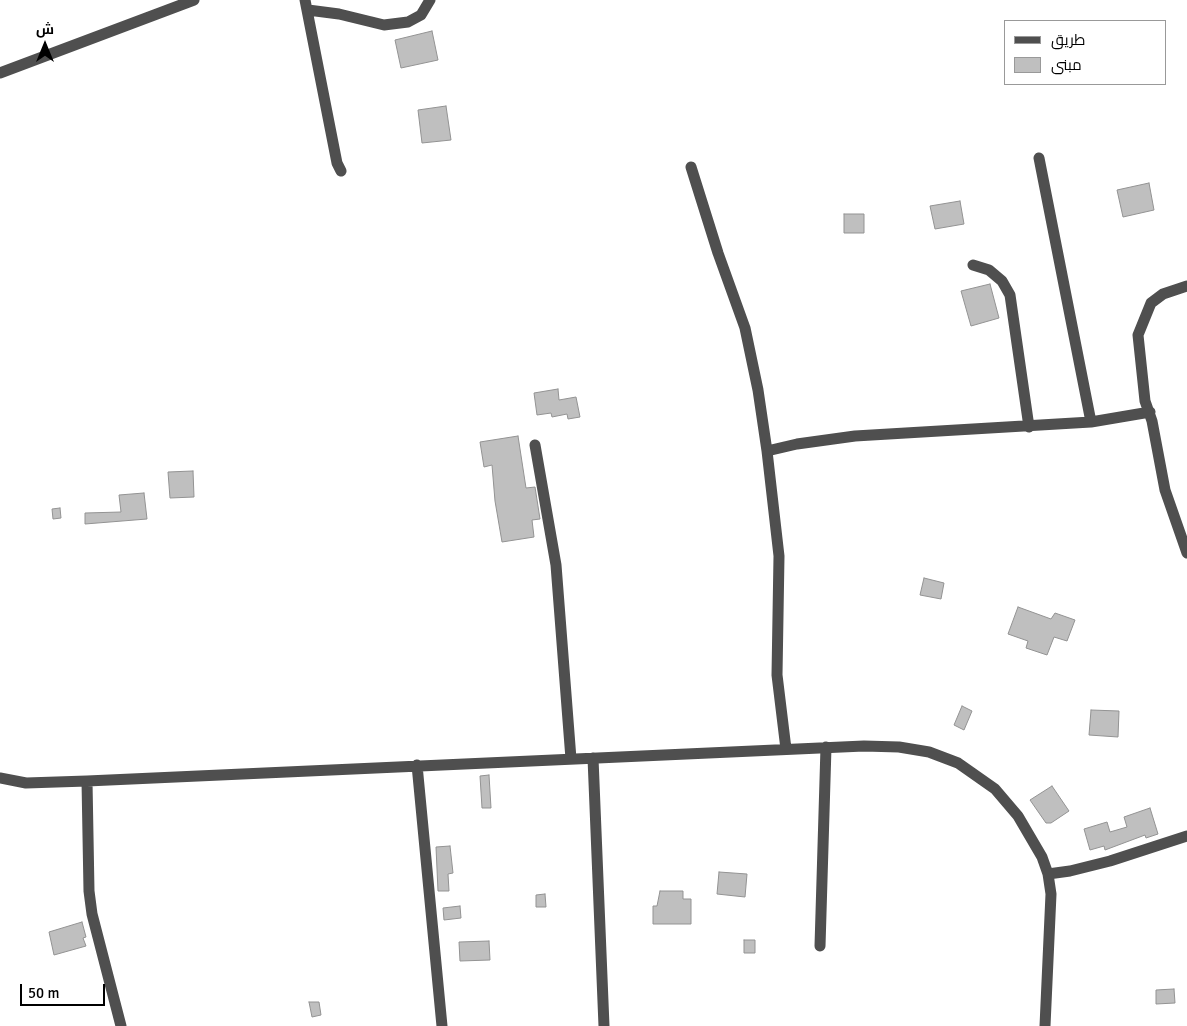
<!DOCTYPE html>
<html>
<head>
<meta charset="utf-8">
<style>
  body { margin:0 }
  #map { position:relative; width:1187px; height:1026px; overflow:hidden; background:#fff; font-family:Signika,Cairo,sans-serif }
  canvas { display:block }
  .legend { position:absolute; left:1004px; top:20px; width:162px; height:65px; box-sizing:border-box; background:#fff; border:1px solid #999; margin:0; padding:6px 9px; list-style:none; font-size:15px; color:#000 }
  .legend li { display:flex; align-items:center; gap:10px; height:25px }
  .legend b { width:25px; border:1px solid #999 }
  .north { position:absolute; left:20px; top:20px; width:50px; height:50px; -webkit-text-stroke:4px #fff; paint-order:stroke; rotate:0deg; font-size:14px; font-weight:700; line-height:20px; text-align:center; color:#000 }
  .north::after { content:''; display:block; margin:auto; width:18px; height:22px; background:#000; clip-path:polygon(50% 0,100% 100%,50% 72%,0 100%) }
  .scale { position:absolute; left:20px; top:984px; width:85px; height:22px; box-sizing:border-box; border:2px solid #000; border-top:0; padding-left:6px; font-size:15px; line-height:18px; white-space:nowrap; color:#000; -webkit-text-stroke:4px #fff; paint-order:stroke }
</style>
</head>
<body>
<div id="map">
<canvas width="1187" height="1026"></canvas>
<ul class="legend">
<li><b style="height:6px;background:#4f4f4f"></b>طريق</li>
<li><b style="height:14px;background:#bfbfbf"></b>مبنى</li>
</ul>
<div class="north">ش</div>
<div class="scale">50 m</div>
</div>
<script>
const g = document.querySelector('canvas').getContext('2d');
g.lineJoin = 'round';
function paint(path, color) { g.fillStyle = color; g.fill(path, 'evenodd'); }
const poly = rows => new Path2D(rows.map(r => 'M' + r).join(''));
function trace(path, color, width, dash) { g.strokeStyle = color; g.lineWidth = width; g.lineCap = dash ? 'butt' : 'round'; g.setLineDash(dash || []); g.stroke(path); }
const building = poly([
  [432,31,438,60,401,68,395,40,432,31],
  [446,106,451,140,422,143,418,110,446,106],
  [1149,183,1154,210,1123,217,1117,190,1149,183],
  [960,201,964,224,935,229,930,206,960,201],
  [844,214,864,214,864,233,844,233,844,214],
  [990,284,999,318,971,326,961,291,990,284],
  [558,389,559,400,576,397,580,417,568,419,567,414,552,417,551,413,537,415,534,393,558,389],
  [518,436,526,488,535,487,540,519,532,520,534,537,502,542,495,501,492,465,484,467,480,442,518,436],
  [193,471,194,497,170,498,168,472,193,471],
  [144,493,147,519,85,524,85,513,121,512,119,495,144,493],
  [60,508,61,518,53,519,52,509,60,508],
  [924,578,944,583,941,599,920,595,924,578],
  [1018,607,1051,619,1055,613,1075,620,1067,641,1054,637,1047,655,1026,648,1028,641,1008,634,1018,607],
  [962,706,972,711,964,730,954,725,962,706],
  [1091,710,1119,711,1118,737,1089,735,1091,710],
  [489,775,491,808,482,808,480,776,489,775],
  [1052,786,1069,811,1051,823,1046,823,1030,800,1052,786],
  [1150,808,1158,834,1146,838,1145,835,1105,850,1104,846,1090,850,1084,829,1107,822,1110,832,1127,827,1124,817,1150,808],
  [450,846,453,873,448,874,449,891,438,891,436,847,450,846],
  [719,872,747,874,745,897,717,894,719,872],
  [660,891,683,891,683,899,691,899,691,924,653,924,653,906,657,906,660,891],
  [545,894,546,907,536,907,536,895,545,894],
  [460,906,461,918,444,920,443,908,460,906],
  [82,922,86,937,83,938,86,946,54,955,49,932,82,922],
  [744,940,755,940,755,953,744,953,744,940],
  [489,941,490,960,460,961,459,942,489,941],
  [1174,989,1175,1003,1156,1004,1156,990,1174,989],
  [309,1002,319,1002,321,1015,312,1017,309,1002]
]);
const minor = poly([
  [305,0,337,163,341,171],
  [308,10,339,14,384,25,408,22,421,15,430,0],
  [0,73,194,0],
  [1039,158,1091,422],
  [691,167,718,253,745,328,758,390,767,451],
  [973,265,989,270,1002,281,1010,295,1029,427],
  [1187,286,1163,294,1151,303,1138,335,1145,401,1152,421,1165,490,1187,553],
  [535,445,556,565,571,759],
  [786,749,777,675,779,556,767,451,797,444,855,436,1091,422,1150,412],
  [593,758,604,1026],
  [417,765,442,1026],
  [0,778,26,783,87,781,864,746,899,747,929,752,958,763,995,789,1018,816,1042,857,1048,874,1051,894,1045,1026],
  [87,781,89,891,92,914,121,1026],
  [1048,874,1070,871,1110,861,1187,836],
  [820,946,826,747]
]);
paint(building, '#bfbfbf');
trace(building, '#939393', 1);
trace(minor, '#4f4f4f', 11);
</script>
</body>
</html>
